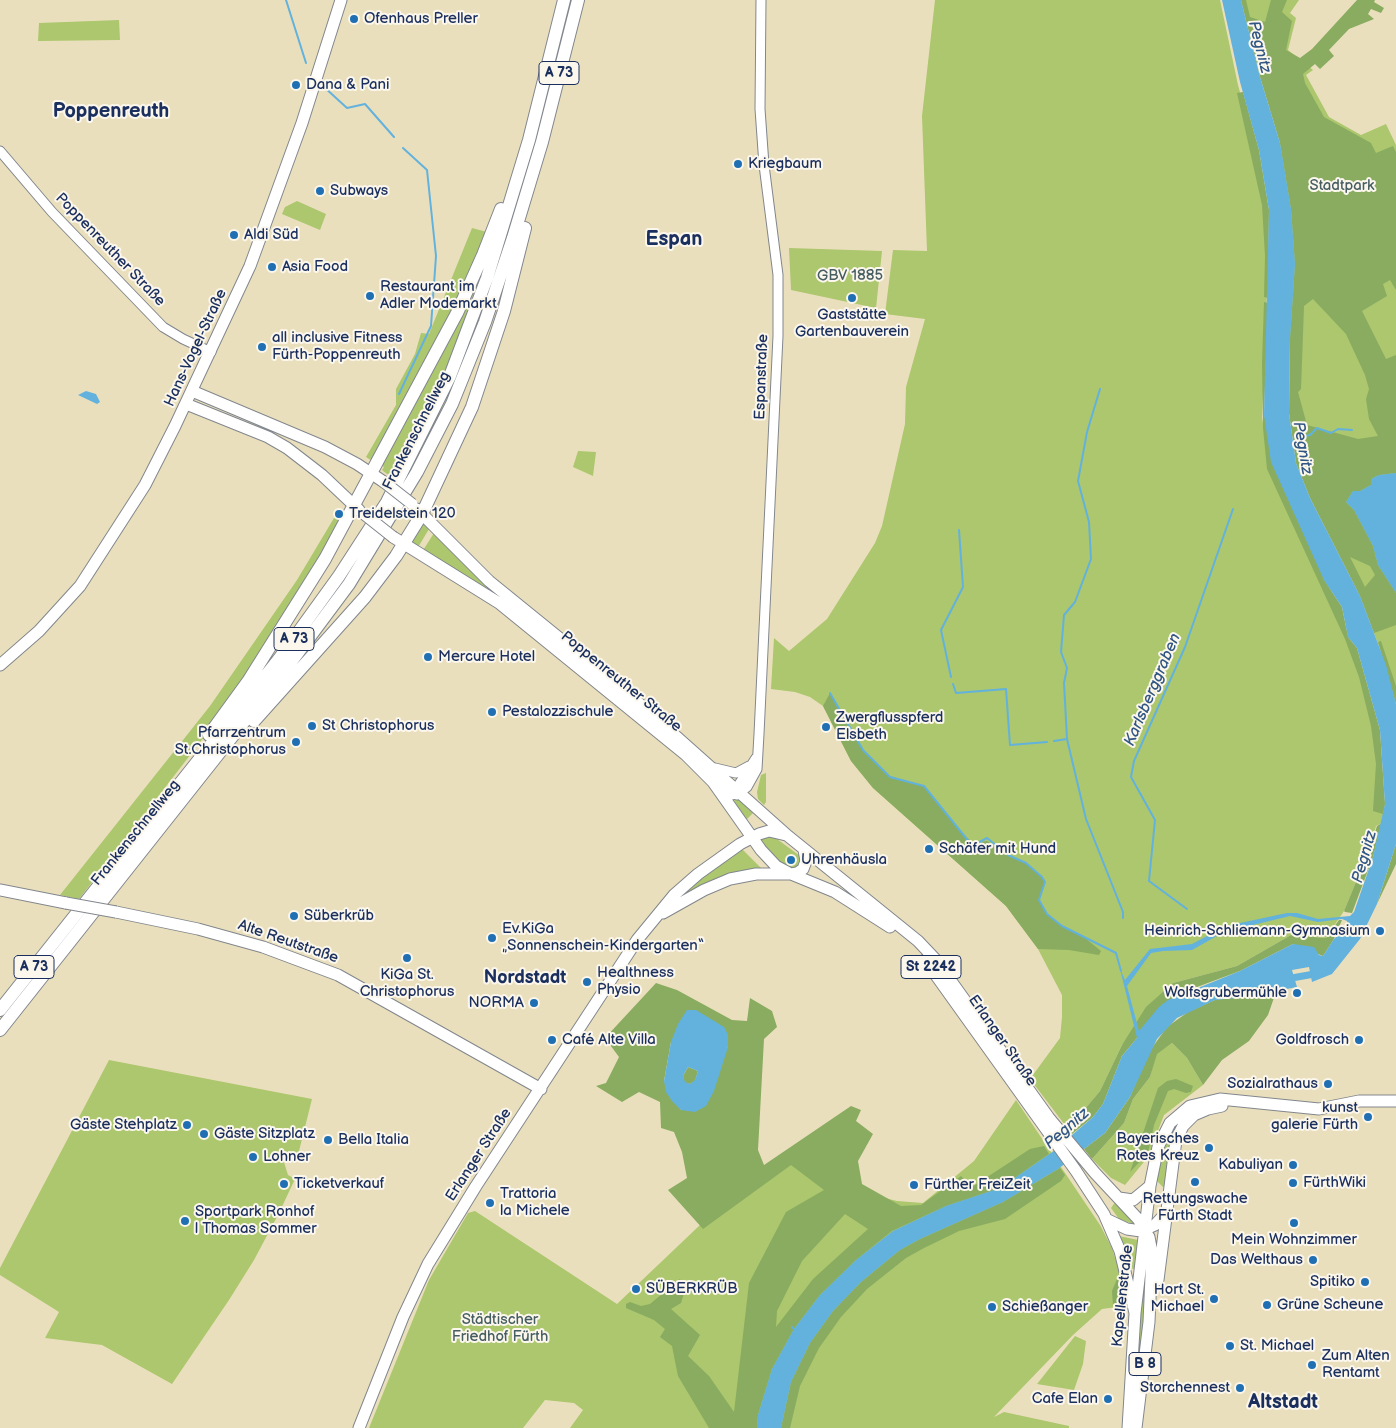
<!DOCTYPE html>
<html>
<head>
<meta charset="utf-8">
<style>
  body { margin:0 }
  canvas { display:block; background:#eadfbc }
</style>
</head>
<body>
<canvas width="1396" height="1428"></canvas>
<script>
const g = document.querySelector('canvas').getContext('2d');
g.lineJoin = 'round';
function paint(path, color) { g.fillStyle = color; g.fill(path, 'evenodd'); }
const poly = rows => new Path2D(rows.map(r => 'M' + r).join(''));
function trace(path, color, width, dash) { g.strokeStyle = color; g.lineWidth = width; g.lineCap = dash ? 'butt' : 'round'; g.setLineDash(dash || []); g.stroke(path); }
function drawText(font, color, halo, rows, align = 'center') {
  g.font = font + ' "Balsamiq Sans",sans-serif'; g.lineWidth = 4; g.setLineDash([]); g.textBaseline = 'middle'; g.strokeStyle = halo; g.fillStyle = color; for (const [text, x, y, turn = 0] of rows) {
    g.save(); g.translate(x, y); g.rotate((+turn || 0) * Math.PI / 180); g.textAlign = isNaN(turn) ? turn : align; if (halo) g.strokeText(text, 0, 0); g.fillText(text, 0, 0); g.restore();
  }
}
const green = poly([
  [935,0,1220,0,1238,85,1257,153,1267,212,1268,266,1262,417,1269,464,1340,609,1368,699,1385,804,1382,823,1376,826,1372,841,1362,856,1358,877,1344,911,1326,938,1291,935,1237,966,1173,983,1122,1045,1100,1091,1068,1129,1030,1079,1060,1038,1062,1017,1062,995,1038,949,1006,906,873,788,851,761,823,706,810,697,795,692,771,689,774,638,789,651,827,619,875,543,882,526,905,424,906,387,925,319,885,314,893,250,927,251,922,116],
  [1241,0,1299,0,1290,13,1296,18,1288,50,1313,70,1306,75,1329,117,1361,135,1386,124,1396,145,1396,704,1386,665,1360,596,1296,463,1280,143],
  [119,20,120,40,38,41,39,23],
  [297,201,326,214,320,230,282,214,285,207],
  [472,228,487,232,464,288,371,460,369,459,366,457,396,405,396,389,415,354,421,333,429,334],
  [789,248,882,251,876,308,791,290],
  [481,272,453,352,417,432,392,478,382,470,384,467,381,465],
  [578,451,596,452,593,476,573,467],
  [339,515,345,516,221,715,79,899,60,895,210,706,297,580,334,518],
  [422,520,429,529,417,549,410,544],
  [434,533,489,588,488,590,422,552],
  [766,773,766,802,764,805,758,799,757,792,761,775],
  [737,798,755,811,745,821,735,805,734,800],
  [773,836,800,856,801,867,791,869,775,860,759,839],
  [741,848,761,868,675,901,704,874],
  [1172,1043,1187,1058,1203,1085,1164,1115,1148,1157,1125,1185,1111,1178,1092,1159,1124,1123,1133,1099,1150,1077,1156,1054],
  [109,1060,312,1099,296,1163,285,1157,283,1159,288,1175,295,1179,279,1213,254,1260,229,1300,172,1384,102,1345,45,1338,59,1312,0,1275,0,1268],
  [1016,1100,1100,1225,1112,1248,1122,1280,1124,1306,1102,1309,1073,1335,994,1417,1004,1412,1069,1426,1069,1428,570,1428,583,1410,574,1403,545,1400,523,1428,369,1428,429,1280,468,1213,475,1211,617,1304,700,1225,787,1162,837,1186,897,1201,923,1203,974,1161],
  [1175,1126,1177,1128,1165,1187,1163,1187,1157,1181,1161,1147],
  [1116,1201,1134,1222,1133,1224,1119,1219,1111,1208],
  [1119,1236,1138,1240,1136,1267,1134,1269,1129,1268],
  [1144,1284,1147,1287,1136,1398,1138,1315],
  [1075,1336,1086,1341,1083,1364,1074,1390,1037,1384]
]);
const forest = poly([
  [1241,0,1246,0,1250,17,1265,22,1271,0,1287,0,1282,12,1292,21,1286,50,1300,58,1312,49,1357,0,1375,0,1374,2,1384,8,1381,13,1371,9,1368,14,1374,19,1349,29,1329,50,1334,56,1320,69,1315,64,1303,74,1305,83,1324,117,1371,143,1376,153,1393,146,1396,152,1396,290,1390,280,1383,284,1387,296,1362,311,1386,359,1396,355,1396,473,1379,475,1371,479,1371,485,1360,491,1353,491,1346,502,1354,510,1373,546,1378,565,1396,593,1396,625,1374,633,1360,596,1310,498,1296,463,1289,413,1290,339,1295,264,1291,209,1280,143,1260,77],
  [1313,299,1346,334,1365,375,1369,389,1366,399,1369,419,1378,436,1358,439,1307,425,1298,392,1301,389,1304,306],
  [1350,557,1370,566,1375,575,1365,587],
  [1243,92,1259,150,1269,210,1268,298,1264,297,1265,256,1262,205,1237,93],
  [1264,302,1268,303,1264,415,1324,580,1342,607,1348,637,1357,648,1380,730,1385,804,1383,814,1373,811,1376,764,1371,726,1359,677,1345,639,1267,469,1263,428,1262,363],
  [1381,641,1396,686,1396,704,1378,642],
  [830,693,863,750,890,776,924,786,961,832,973,843,987,841,1008,855,1026,863,1042,877,1045,882,1039,900,1047,914,1062,926,1085,938,1101,951,1099,955,1069,950,1038,949,1006,906,873,788,851,761,823,706],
  [1382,823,1373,857,1352,913,1345,912,1344,911,1358,877,1362,856,1372,841,1377,826],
  [1396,844,1396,864,1377,904],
  [1339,920,1342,920,1334,939,1323,956,1293,944,1240,971,1181,993,1137,1038,1122,1056,1103,1104,1093,1117,1072,1134,1068,1129,1100,1091,1122,1045,1146,1007,1173,983,1237,966,1291,935,1326,938],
  [656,983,677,990,732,1020,747,1021,750,998,772,1011,777,1027,764,1039,758,1150,764,1165,851,1106,861,1110,856,1121,873,1134,858,1161,862,1184,901,1206,921,1205,961,1176,972,1187,1030,1149,1044,1146,1049,1154,1000,1188,946,1206,892,1231,856,1260,820,1295,794,1329,772,1369,758,1415,757,1428,709,1428,678,1376,672,1346,660,1337,665,1329,654,1320,626,1308,626,1304,630,1302,641,1306,650,1304,680,1279,684,1293,681,1303,671,1309,700,1335,688,1356,709,1376,734,1412,749,1283,786,1212,824,1190,791,1165,703,1229,668,1190,687,1178,682,1152,674,1132,661,1128,660,1102,639,1092,622,1102,596,1086,606,1083,619,1057,605,1038],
  [671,1042,728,1047,681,1110,664,1081],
  [845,1214,868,1229,813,1279,776,1327,777,1311,802,1261],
  [1276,992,1268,1015,1249,1041,1222,1060,1203,1085,1187,1058,1172,1043,1157,1054,1150,1077,1133,1099,1124,1123,1092,1159,1084,1149,1105,1133,1130,1097,1149,1052,1167,1027,1188,1012,1215,1000],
  [688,1067,698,1071,695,1081,690,1084,684,1083,683,1076],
  [1176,1079,1193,1086,1191,1092,1186,1093,1174,1089,1168,1091,1154,1125,1148,1153,1130,1172,1158,1088,1167,1081],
  [1060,1168,1065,1175,1061,1181,1005,1219,959,1231,924,1248,906,1258,867,1289,841,1317,819,1348,800,1386,790,1428,781,1428,791,1382,810,1343,833,1311,861,1282,900,1250,920,1239,1003,1202],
  [1117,1279,1121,1280,1123,1305,1113,1305,1112,1291]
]);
const water = poly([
  [1222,0,1241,0,1260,77,1280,143,1291,209,1295,264,1290,339,1289,413,1296,463,1310,498,1360,596,1386,665,1396,704,1396,844,1377,904,1360,939,1332,974,1312,982,1309,967,1292,970,1297,987,1246,997,1215,1000,1177,1018,1157,1039,1130,1097,1105,1133,1058,1169,1003,1202,920,1239,900,1250,861,1282,833,1311,810,1343,791,1382,781,1428,757,1428,758,1415,772,1369,794,1329,820,1295,856,1260,893,1231,946,1206,1000,1188,1051,1153,1093,1117,1103,1104,1122,1056,1137,1038,1120,969,1125,980,1150,949,1192,944,1224,927,1240,923,1287,913,1297,913,1318,919,1350,916,1354,912,1373,857,1385,804,1380,730,1357,648,1348,637,1342,607,1324,580,1271,462,1264,415,1269,210,1259,150,1240,82],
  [1290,916,1318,922,1342,919,1347,921,1348,925,1334,939,1323,956,1319,955,1314,947,1293,944,1240,971,1168,1000,1159,1007,1139,1031,1127,986,1151,953,1163,951,1192,950,1224,932],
  [86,391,96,394,100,402,97,404,78,395],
  [1396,473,1396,593,1378,565,1373,546,1354,510,1346,502,1353,491,1360,491,1371,485,1371,479,1379,475],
  [687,1010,696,1010,724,1027,728,1035,728,1047,714,1091,706,1106,695,1112,681,1110,672,1101,666,1092,664,1081,671,1042,678,1024],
  [688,1067,698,1071,695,1080,690,1084,685,1082,683,1076]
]);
const stream = poly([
  [286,0,306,63],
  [324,87,347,108,365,104,394,137],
  [1100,389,1087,432,1078,481,1089,522,1091,559,1075,602,1064,615,1061,652,1067,668,1064,683,1067,739,1086,819,1123,912,1123,918],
  [399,394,431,326,436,256,427,170,403,148],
  [1305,436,1310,435,1317,428,1331,433,1338,429,1352,430],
  [951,677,941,630,963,587,959,530],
  [953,684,956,693,1006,689,1010,745,1047,742],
  [830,693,863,750,890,777,924,786,970,843,974,845,987,838,1008,855,1026,863,1042,877,1045,882,1039,900,1047,914,1062,926,1116,953,1121,971],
  [1054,741,1067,739],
  [1187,909,1149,881,1155,820,1131,777,1134,761,1185,647,1233,509],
  [792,1327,794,1329]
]);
const canal = poly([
  [1286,979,1320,973]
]);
const minor = poly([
  [0,151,52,212,163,327,183,339,211,352],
  [715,768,736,773,749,766],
  [715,783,737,795,747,787,757,769,759,734,778,336,778,275,764,165,760,109,761,0],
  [732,795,756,758]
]);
const major = poly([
  [192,391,325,447,357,464,384,482],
  [186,404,268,437,287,448,322,475,359,510],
  [417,509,489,581,632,697,788,836,918,941,936,960,1049,1118,1095,1173,1138,1219,1149,1237,1152,1253,1149,1322,1136,1428],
  [393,537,499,603,686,755,713,782,761,850,776,866,789,873],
  [0,665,39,631,80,586,145,485,175,426,250,266,302,123,341,0],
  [791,874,797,873,803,869,806,861,804,850],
  [0,890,66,903],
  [116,912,198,929,263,947,338,975,541,1089],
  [663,913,704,890,730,879,756,874,791,874,835,892,890,927],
  [925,960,1076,1171,1104,1214,1120,1251,1135,1313],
  [1119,1198,1133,1200,1150,1186],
  [1106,1219,1127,1229,1141,1231,1155,1225,1165,1214],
  [1158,1280,1176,1140,1183,1126,1194,1115,1208,1109,1222,1106],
  [359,1428,403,1317,428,1264,476,1186,637,940,674,895,698,874,740,844,759,834,769,831,786,835],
  [1128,1428,1135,1313,1150,1186,1158,1147,1170,1123,1190,1106,1220,1099,1319,1109,1359,1101,1396,1101]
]);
const highway = poly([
  [254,721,365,597,396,556,422,514,472,407,504,311,525,228],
  [209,735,249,680,325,559,457,313,483,255,501,209],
  [0,1010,279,659,339,576,387,502,450,376,487,278,529,140,564,0],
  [0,1030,288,666,349,584,417,472,452,404,485,322,513,238,542,142,578,0]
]);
const majorBridge = poly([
  [384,482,412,504],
  [364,514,393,537],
  [66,903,116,912]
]);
const markers = [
  [354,19,5,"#1f6fb2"],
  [296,85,5,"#1f6fb2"],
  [738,164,5,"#1f6fb2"],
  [320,191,5,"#1f6fb2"],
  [234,235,5,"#1f6fb2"],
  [272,267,5,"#1f6fb2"],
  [370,296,5,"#1f6fb2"],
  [852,298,5,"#1f6fb2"],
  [262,347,5,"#1f6fb2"],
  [339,514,5,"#1f6fb2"],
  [428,657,5,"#1f6fb2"],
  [492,712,5,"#1f6fb2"],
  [312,726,5,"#1f6fb2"],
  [826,727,5,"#1f6fb2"],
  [296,742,5,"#1f6fb2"],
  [929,849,5,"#1f6fb2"],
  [791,860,5,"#1f6fb2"],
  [294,916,5,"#1f6fb2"],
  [1380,931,5,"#1f6fb2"],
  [492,938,5,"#1f6fb2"],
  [407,958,5,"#1f6fb2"],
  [587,982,5,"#1f6fb2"],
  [1297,993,5,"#1f6fb2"],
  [534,1003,5,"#1f6fb2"],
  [552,1040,5,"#1f6fb2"],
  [1359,1040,5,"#1f6fb2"],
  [1328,1084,5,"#1f6fb2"],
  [1368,1117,5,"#1f6fb2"],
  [187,1125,5,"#1f6fb2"],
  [204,1134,5,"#1f6fb2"],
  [328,1140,5,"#1f6fb2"],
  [1209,1148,5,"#1f6fb2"],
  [253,1157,5,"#1f6fb2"],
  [1293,1165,5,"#1f6fb2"],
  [1195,1182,5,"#1f6fb2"],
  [1293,1183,5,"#1f6fb2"],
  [284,1184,5,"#1f6fb2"],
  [914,1185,5,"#1f6fb2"],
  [490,1203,5,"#1f6fb2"],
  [185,1221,5,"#1f6fb2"],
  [1294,1223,5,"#1f6fb2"],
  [1313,1260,5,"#1f6fb2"],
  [1365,1282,5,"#1f6fb2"],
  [636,1289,5,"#1f6fb2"],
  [1214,1299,5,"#1f6fb2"],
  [1267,1305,5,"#1f6fb2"],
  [992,1307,5,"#1f6fb2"],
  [1230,1346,5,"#1f6fb2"],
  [1312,1365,5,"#1f6fb2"],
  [1240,1388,5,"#1f6fb2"],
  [1108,1399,5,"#1f6fb2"]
];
const shields = [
  [559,73,40],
  [294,639,40],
  [34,967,40],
  [931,967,60],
  [1145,1364,32]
];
const shieldNames = [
  ["A 73",559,73],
  ["A 73",294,639],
  ["A 73",34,967],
  ["St 2242",931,967],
  ["B 8",1145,1364]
];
const poiNames = [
  ["Ofenhaus Preller",364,19],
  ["Dana & Pani",306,85],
  ["Kriegbaum",748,164],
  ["Subways",330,191],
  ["Aldi Süd",244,235],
  ["Asia Food",282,267],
  ["Restaurant im",380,287],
  ["Adler Modemarkt",380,304],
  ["Gaststätte",852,315,"center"],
  ["Gartenbauverein",852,332,"center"],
  ["all inclusive Fitness",272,338],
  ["Fürth-Poppenreuth",272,355],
  ["Treidelstein 120",349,514],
  ["Mercure Hotel",438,657],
  ["Pestalozzischule",502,712],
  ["Zwergflusspferd",836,718],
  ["Elsbeth",836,735],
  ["St Christophorus",322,726],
  ["Pfarrzentrum",286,733,"right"],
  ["St.Christophorus",286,750,"right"],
  ["Schäfer mit Hund",939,849],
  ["Uhrenhäusla",801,860],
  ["Süberkrüb",304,916],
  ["Ev.KiGa",502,929],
  ["„Sonnenschein-Kindergarten“",502,946],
  ["Heinrich-Schliemann-Gymnasium",1370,931,"right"],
  ["Healthness",597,973],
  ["Physio",597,990],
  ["KiGa St.",407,975,"center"],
  ["Christophorus",407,992,"center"],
  ["Wolfsgrubermühle",1287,993,"right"],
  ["NORMA",524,1003,"right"],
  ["Café Alte Villa",562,1040],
  ["Goldfrosch",1349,1040,"right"],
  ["Sozialrathaus",1318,1084,"right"],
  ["kunst",1358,1108,"right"],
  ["galerie Fürth",1358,1125,"right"],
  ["Gäste Stehplatz",177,1125,"right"],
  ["Gäste Sitzplatz",214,1134],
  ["Bayerisches",1199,1139,"right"],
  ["Rotes Kreuz",1199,1156,"right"],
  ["Bella Italia",338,1140],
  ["Lohner",263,1157],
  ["Kabuliyan",1283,1165,"right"],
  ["FürthWiki",1303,1183],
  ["Ticketverkauf",294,1184],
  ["Fürther FreiZeit",924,1185],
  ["Trattoria",500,1194],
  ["la Michele",500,1211],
  ["Rettungswache",1195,1199,"center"],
  ["Fürth Stadt",1195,1216,"center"],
  ["Sportpark Ronhof",195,1212],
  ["| Thomas Sommer",195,1229],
  ["Mein Wohnzimmer",1294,1240,"center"],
  ["Das Welthaus",1303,1260,"right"],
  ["Spitiko",1355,1282,"right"],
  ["SÜBERKRÜB",646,1289],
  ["Hort St.",1204,1290,"right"],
  ["Michael",1204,1307,"right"],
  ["Grüne Scheune",1277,1305],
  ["Schießanger",1002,1307],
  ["St. Michael",1240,1346],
  ["Zum Alten",1322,1356],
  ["Rentamt",1322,1373],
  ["Storchennest",1230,1388,"right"],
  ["Cafe Elan",1098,1399,"right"]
];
const parkNames = [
  ["Stadtpark",1342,186],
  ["GBV 1885",850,276],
  ["Städtischer",500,1320],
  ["Friedhof Fürth",500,1337]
];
const streetNames = [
  ["Poppenreuther Straße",110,250,46],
  ["Hans-Vogel-Straße",196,348,-65],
  ["Espanstraße",762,377,-88],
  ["Frankenschnellweg",417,431,-63],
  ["Poppenreuther Straße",621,682,39],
  ["Frankenschnellweg",136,833,-51],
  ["Alte Reutstraße",288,942,19],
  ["Erlanger Straße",1002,1041,55],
  ["Erlanger Straße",479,1155,-57],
  ["Kapellenstraße",1123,1296,-84]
];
const waterNames = [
  ["Pegnitz",1259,47,76],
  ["Pegnitz",1302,448,80],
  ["Karlsberggraben",1153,690,-67],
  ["Pegnitz",1365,857,-74],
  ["Pegnitz",1067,1129,-41]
];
const quarterNames = [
  ["Nordstadt",525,978]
];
const districtNames = [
  ["Poppenreuth",111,112],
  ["Espan",674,240],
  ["Altstadt",1283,1403]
];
paint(green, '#acc76d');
paint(forest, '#89ac60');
paint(water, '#63b2dd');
trace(stream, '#63b2dd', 2);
trace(canal, '#63b2dd', 7);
trace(minor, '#82878d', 11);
trace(major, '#82878d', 13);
trace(highway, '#82878d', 14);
trace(minor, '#fff', 9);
trace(major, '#fff', 11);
trace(highway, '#fff', 12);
trace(majorBridge, '#82878d', 13, []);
trace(majorBridge, '#fff', 11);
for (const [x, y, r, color] of markers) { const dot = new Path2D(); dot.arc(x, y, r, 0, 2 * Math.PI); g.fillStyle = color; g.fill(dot); trace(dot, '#fbf7ec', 2); }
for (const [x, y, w] of shields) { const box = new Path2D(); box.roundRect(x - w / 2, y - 11.5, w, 23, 4); g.fillStyle = '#fbf7ec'; g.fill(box); trace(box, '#1b2f5e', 1); }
drawText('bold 14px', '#1b2f5e', null, shieldNames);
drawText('15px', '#1b2f5e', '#fbf7ec', poiNames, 'left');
drawText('15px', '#465d62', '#fbf7ec', parkNames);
drawText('15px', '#1b2f5e', '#fbf7ec', streetNames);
drawText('italic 16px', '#315684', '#fbf7ec', waterNames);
drawText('bold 18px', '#1b2f5e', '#fbf7ec', quarterNames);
drawText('bold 20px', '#1b2f5e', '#fbf7ec', districtNames);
</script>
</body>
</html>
